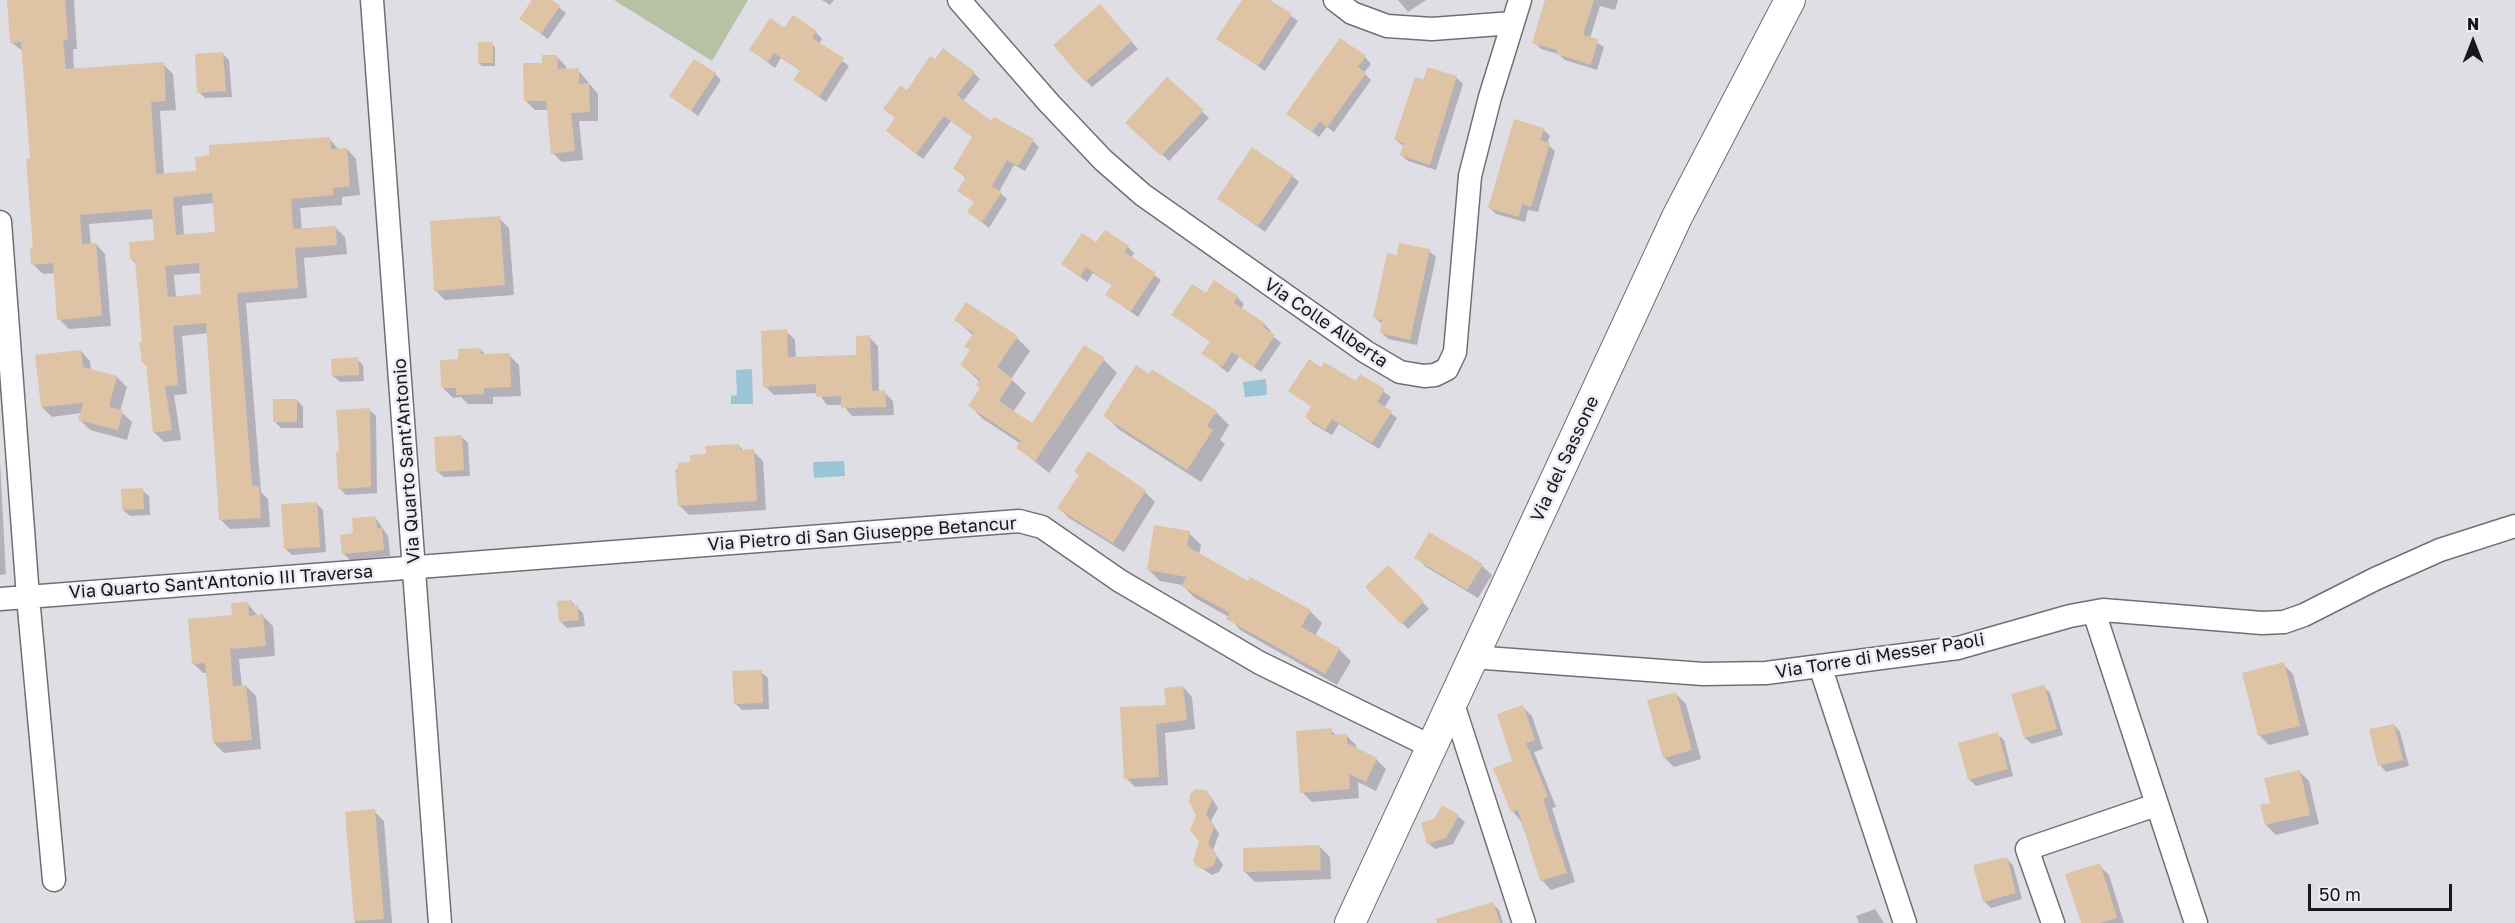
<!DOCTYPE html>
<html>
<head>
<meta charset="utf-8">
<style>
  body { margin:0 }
  #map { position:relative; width:2515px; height:923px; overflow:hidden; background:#e0dee5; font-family:"Golos Text",sans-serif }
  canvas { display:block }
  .north { position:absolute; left:2443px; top:12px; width:60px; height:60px; -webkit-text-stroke:4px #edebf3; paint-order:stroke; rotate:0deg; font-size:16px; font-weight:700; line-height:24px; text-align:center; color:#18171a }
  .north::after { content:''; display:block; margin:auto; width:21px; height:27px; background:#18171a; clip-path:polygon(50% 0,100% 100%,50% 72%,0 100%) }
  .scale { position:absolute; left:2308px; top:884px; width:144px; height:27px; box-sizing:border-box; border:3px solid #18171a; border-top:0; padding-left:8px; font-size:18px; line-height:21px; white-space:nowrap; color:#18171a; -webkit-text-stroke:4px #edebf3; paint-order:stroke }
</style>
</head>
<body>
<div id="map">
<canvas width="2515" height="923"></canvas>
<div class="north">N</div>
<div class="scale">50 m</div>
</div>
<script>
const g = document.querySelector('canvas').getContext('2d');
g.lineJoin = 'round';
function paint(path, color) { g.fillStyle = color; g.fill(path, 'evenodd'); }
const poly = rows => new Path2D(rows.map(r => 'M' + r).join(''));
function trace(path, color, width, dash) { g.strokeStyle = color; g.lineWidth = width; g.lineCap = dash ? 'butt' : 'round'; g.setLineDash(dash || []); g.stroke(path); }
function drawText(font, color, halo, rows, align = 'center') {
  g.font = font + ' "Golos Text",sans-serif'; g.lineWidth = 5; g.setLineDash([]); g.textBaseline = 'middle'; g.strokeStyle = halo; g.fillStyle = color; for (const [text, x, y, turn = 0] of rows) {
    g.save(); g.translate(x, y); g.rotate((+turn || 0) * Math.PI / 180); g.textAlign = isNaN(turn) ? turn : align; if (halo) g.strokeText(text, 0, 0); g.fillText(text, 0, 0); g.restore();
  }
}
const green = poly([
  [614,0,748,0,712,61]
]);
const water = poly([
  [752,369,753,404,731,404,731,396,737,395,736,370],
  [1266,379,1267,395,1245,397,1243,382],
  [844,461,845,476,814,478,813,462]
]);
const shadow = poly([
  [8,0,74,0,77,49,73,49,74,70,163,64,173,74,176,110,160,111,164,175,198,172,329,138,339,150,347,149,356,159,360,195,342,197,342,205,300,208,302,230,335,227,345,237,347,254,304,258,307,298,246,303,261,492,268,499,270,527,230,529,220,519,208,333,182,336,187,394,174,395,181,440,164,442,154,432,148,367,144,363,137,265,131,259,155,242,154,219,89,224,91,245,96,244,105,254,111,326,69,329,59,319,55,273,43,274,33,264,32,160,24,52,12,43],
  [214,203,216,234,184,236,182,206],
  [201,273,203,295,176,298,174,275],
  [534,0,549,0,566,13,548,39,521,19],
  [822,0,834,0,830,5],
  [1244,0,1268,0,1298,21,1265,71,1218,39],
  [1398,0,1426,0,1408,12],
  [1547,0,1618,0,1615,10,1600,6,1590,38,1604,47,1597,70,1565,60,1558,54,1541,49,1534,42],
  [1106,12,1138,49,1092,87,1086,81],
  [785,30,816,32,822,39,819,44,849,66,826,102,795,80,801,71,781,58,775,68,751,50],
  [492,44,495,47,495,66,482,66,479,63],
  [223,54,229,60,232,97,205,98,199,92],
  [557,57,566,66,566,70,578,70,598,94,598,121,579,121,583,160,562,162,553,153,548,110,535,110,526,101,543,64],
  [1365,57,1371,64,1364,73,1371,80,1334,132,1327,127,1319,137,1295,120],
  [1428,69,1457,78,1463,84,1436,170,1408,161,1401,155,1404,147,1396,140],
  [974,73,980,79,963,101,992,123,1033,141,1039,147,1025,171,1014,165,999,192,1007,199,989,228,969,212,975,203,959,191,967,179,955,169,974,138,951,121,923,159,888,131,897,119,907,92],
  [715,74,721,80,698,116,671,96],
  [1167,79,1209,118,1169,161,1134,129],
  [1543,129,1550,136,1547,144,1555,151,1538,212,1528,210,1525,222,1496,214,1490,208],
  [1292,176,1299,182,1265,232,1219,199],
  [499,218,509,228,514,295,445,300,435,290],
  [1096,244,1128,247,1134,253,1131,258,1161,280,1138,317,1107,295,1113,286,1093,273,1087,282,1063,264],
  [1429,251,1436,257,1417,345,1388,339,1381,332,1383,325,1375,318,1398,257],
  [1215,282,1237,297,1244,304,1241,309,1264,324,1271,331,1269,333,1281,343,1261,372,1239,357,1228,373,1203,353,1211,342,1173,315,1206,295],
  [956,320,1017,338,1030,351,1011,379,1026,393,1013,412,1032,425,1104,360,1117,373,1049,473,1018,448,1021,444,983,419,970,406,982,388,980,382,962,365,971,351,966,347,974,336],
  [786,331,795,340,796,358,858,356,869,337,878,346,879,392,884,392,893,401,894,415,852,416,843,405,827,405,818,393,774,395,765,386],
  [480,349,486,355,509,355,519,365,521,396,493,397,493,404,468,404,461,397,453,398,443,388,460,360],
  [81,351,90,361,91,371,117,377,127,387,120,411,132,422,127,440,90,430,80,420,81,413,52,417,42,407],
  [357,359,363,365,364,381,340,382,333,376],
  [1153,371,1216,412,1229,425,1220,440,1225,444,1201,482,1118,429,1105,415],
  [1361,376,1391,397,1384,408,1397,418,1379,449,1339,424,1332,435,1313,424,1306,417,1312,407,1290,391,1357,383],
  [297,400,303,407,303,428,281,428,275,422],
  [369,409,376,416,377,493,346,495,339,488],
  [461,436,468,443,470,476,444,477,437,471],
  [739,446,744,451,753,451,763,461,766,510,689,515,679,505,692,464,707,455],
  [1088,453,1145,492,1155,502,1124,552,1069,518,1059,508,1080,475],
  [0,461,6,574,0,575],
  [142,490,149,496,150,515,130,516,123,510],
  [316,503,323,510,326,552,292,555,285,548],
  [375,517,388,536,390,556,350,560,343,553,355,535],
  [1189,533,1201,545,1199,555,1249,583,1310,611,1322,623,1315,636,1339,649,1351,661,1337,685,1240,630,1229,617,1195,598,1182,585,1160,581,1148,569],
  [1416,557,1482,566,1492,575,1478,598,1426,567],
  [1388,567,1429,609,1408,629,1367,587],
  [572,602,583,613,585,626,567,628,560,621],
  [247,603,258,616,263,616,273,626,275,656,239,659,242,687,246,686,256,696,261,749,224,753,214,743,207,673,203,673,193,663],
  [2283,664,2293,674,2309,735,2269,745,2259,735],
  [761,672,768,678,769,709,742,710,735,703],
  [2043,686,2050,693,2063,735,2032,744,2025,738],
  [1183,687,1192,697,1195,729,1165,733,1168,785,1135,787,1126,778,1122,709,1167,706],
  [1676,694,1686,704,1701,759,1674,767,1664,757],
  [1523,707,1532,716,1543,749,1534,752,1556,807,1552,808,1575,882,1551,890,1542,880,1521,821,1512,811,1514,762],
  [2394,725,2400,732,2409,766,2386,772,2380,765],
  [1331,730,1337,736,1346,735,1356,745,1356,749,1376,759,1386,769,1376,791,1358,782,1359,798,1312,802,1302,792],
  [1997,734,2004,740,2013,776,1976,786,1969,779],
  [2299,771,2309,781,2319,824,2276,835,2266,825,2272,804],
  [1209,794,1218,808,1211,821,1219,834,1213,850,1223,865,1219,872,1212,875,1198,866,1200,842,1198,815],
  [374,811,384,821,392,923,355,923,347,813],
  [1458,816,1465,822,1453,844,1435,849,1428,843],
  [1320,847,1330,857,1331,879,1255,882,1245,872],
  [2006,858,2013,865,2022,899,1991,908,1984,901],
  [2099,865,2109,875,2124,923,2082,923],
  [1493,904,1499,910,1503,923,1463,923],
  [1875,909,1884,923,1859,923,1856,916]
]);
const building = poly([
  [7,0,65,0,68,39,63,40,66,69,164,62,166,101,151,102,156,174,196,171,195,157,209,155,209,145,330,137,331,149,347,148,350,186,333,188,333,195,291,199,293,229,336,226,337,245,295,248,298,288,237,293,252,485,259,487,261,518,219,520,206,323,173,326,178,385,165,386,172,430,153,433,146,363,142,363,139,342,142,342,135,260,130,260,129,242,154,240,152,209,80,215,82,244,96,243,102,316,57,320,53,263,31,265,30,248,33,248,26,159,30,159,21,42,10,43],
  [212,193,215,232,176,235,173,197],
  [199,263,201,294,168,297,165,266],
  [532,0,552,0,560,6,541,34,519,19],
  [1242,0,1270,0,1292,14,1258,66,1216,39],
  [1545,0,1594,0,1583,35,1598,39,1591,65,1557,54,1557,50,1532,43],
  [1100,4,1132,41,1085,82,1053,45],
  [793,15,817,31,812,38,844,58,819,97,793,80,800,70,774,53,768,62,749,50,770,18,784,28],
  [1340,38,1366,56,1358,67,1366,73,1327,127,1320,121,1312,132,1286,114],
  [478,42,493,42,493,63,478,63],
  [943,48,975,72,957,95,991,121,994,117,1034,139,1018,166,1007,160,992,186,1002,192,982,222,967,212,974,202,957,191,966,177,953,169,972,137,944,116,916,154,886,131,895,118,883,109,900,85,907,90,930,56,935,59],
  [223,52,226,91,197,93,195,54],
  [542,55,557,55,558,69,579,68,579,84,589,83,590,112,571,113,575,151,551,154,546,101,524,101,523,63,542,63],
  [694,59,716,73,691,111,669,96],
  [1427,67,1457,76,1430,165,1400,155,1404,143,1394,140,1415,77,1424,80],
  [1167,77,1204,110,1161,156,1125,123],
  [1514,119,1544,128,1540,140,1550,143,1531,207,1522,204,1519,217,1488,208],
  [1252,147,1293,175,1258,226,1217,199],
  [500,216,505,285,434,291,430,221],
  [1105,230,1129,246,1124,252,1156,273,1131,311,1105,295,1112,285,1086,267,1080,277,1061,264,1082,233,1096,242],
  [1399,243,1430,249,1410,340,1380,333,1382,320,1373,318,1387,253,1397,255],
  [1214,280,1238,296,1234,303,1265,323,1263,327,1275,335,1254,367,1232,352,1222,367,1201,354,1210,341,1171,315,1192,284,1206,293],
  [966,302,1018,336,997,367,1013,379,999,401,1032,423,1084,345,1105,358,1035,461,1016,448,1021,441,968,406,980,388,976,385,980,379,960,365,970,350,964,347,974,333,954,320],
  [787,329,788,357,856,355,856,336,870,335,872,391,885,390,886,407,841,408,841,396,816,397,816,384,763,387,761,331],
  [481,348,481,354,510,353,511,387,484,388,484,394,456,395,456,388,441,388,440,360,458,359,458,349],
  [81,350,83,367,117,376,109,407,123,410,118,430,78,420,83,403,41,407,35,355],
  [358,357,359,375,332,376,331,359],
  [1309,359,1321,367,1324,362,1356,381,1360,374,1385,389,1377,402,1392,411,1372,443,1332,419,1325,430,1305,417,1311,406,1288,391],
  [1136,365,1149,374,1152,369,1217,411,1207,426,1213,430,1187,470,1103,416],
  [273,399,297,399,297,422,273,422],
  [370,408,371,487,338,489,336,452,339,451,336,410],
  [462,435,464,470,436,472,434,437],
  [739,444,740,450,754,449,757,501,678,506,675,469,678,469,678,463,690,462,690,455,706,454,705,446],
  [1088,451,1146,490,1113,543,1057,508,1079,475,1074,472],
  [143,488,144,509,122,510,121,489],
  [317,502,320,547,284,549,281,504],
  [376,516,377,528,382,528,384,550,342,554,340,535,353,533,352,518],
  [1154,525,1190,531,1187,546,1248,581,1250,577,1311,610,1301,627,1340,648,1325,674,1226,619,1230,613,1181,586,1187,577,1147,570],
  [1429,532,1483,564,1467,590,1414,558],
  [1388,565,1424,601,1401,624,1365,587],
  [572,600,572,605,578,605,579,620,559,622,557,601],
  [248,602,249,616,263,614,266,646,230,649,233,686,246,685,252,740,213,743,205,663,192,664,188,619,232,615,231,603],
  [2284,662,2300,726,2258,736,2242,673],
  [762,670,763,703,734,704,732,671],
  [2044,685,2057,729,2024,738,2011,694],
  [1183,686,1187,720,1156,724,1159,777,1124,779,1120,707,1166,705,1164,688],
  [1676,692,1692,750,1663,758,1647,700],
  [1523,705,1535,740,1526,743,1548,797,1543,799,1567,873,1540,881,1518,810,1511,812,1493,768,1512,761,1497,714],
  [2394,724,2403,760,2378,766,2369,729],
  [1332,728,1332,735,1347,734,1347,743,1377,758,1366,782,1349,774,1350,789,1300,793,1296,731],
  [1998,732,2008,769,1968,780,1958,743],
  [2300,770,2310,815,2265,825,2260,805,2270,803,2264,778],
  [1196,789,1207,790,1212,800,1206,814,1214,827,1208,843,1217,857,1213,866,1205,869,1197,867,1193,860,1199,842,1190,830,1196,815,1189,802,1190,794],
  [1442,805,1459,815,1446,838,1427,844,1421,823,1434,819],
  [375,809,384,919,354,921,345,812],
  [1320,845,1321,870,1243,872,1243,848],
  [2007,857,2016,893,1983,902,1973,865],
  [2100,863,2117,918,2100,923,2081,923,2065,874],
  [1493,902,1500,923,1437,923,1436,919]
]);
const minor = poly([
  [372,0,440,923],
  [959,0,1049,103,1103,160,1143,195,1366,352,1400,372,1424,376,1435,375,1447,369,1455,352,1470,176,1490,97,1520,0],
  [1335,0,1352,13,1387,26,1432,29,1513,23],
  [0,222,28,597,54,880],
  [0,599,1019,521,1042,527,1120,581,1260,663,1430,746],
  [2094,612,2196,923],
  [1472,657,1703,674,1766,673,1958,648,2070,616,2103,610,2262,623,2284,622,2304,615,2375,579,2440,550,2515,526],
  [1820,666,1905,923],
  [1452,701,1524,923],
  [2053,923,2027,849,2156,805]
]);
const major = poly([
  [1350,923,1677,217,1790,0]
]);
const streetNames = [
  ["Via Colle Alberta",1326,323,34],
  ["Via del Sassone",1565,459,-65],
  ["Via Quarto Sant'Antonio",407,461,-94],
  ["Via Pietro di San Giuseppe Betancur",862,534,-4],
  ["Via Quarto Sant'Antonio III Traversa",221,582,-4],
  ["Via Torre di Messer Paoli",1880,656,-9]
];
paint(green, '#b7c1a6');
paint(water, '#9ac5d6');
paint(shadow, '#0003');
paint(building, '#dec3a4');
trace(minor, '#716f76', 25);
trace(major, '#716f76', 32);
trace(minor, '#fff', 22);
trace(major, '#fff', 30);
drawText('18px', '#18171a', '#edebf3', streetNames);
</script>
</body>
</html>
